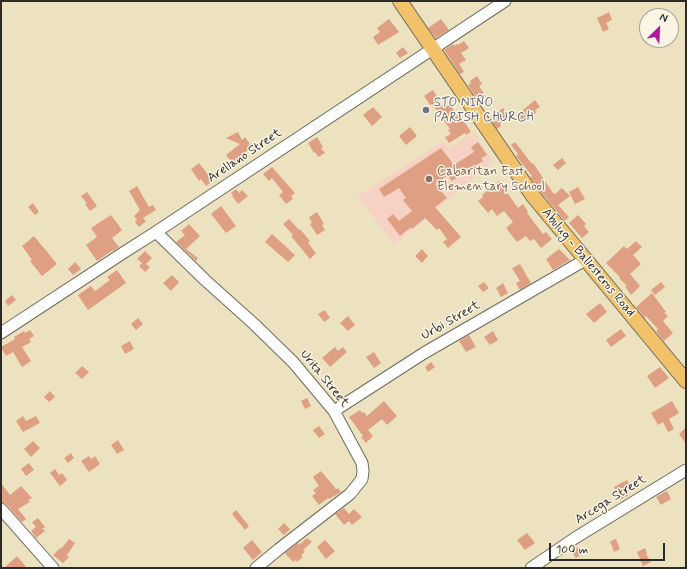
<!DOCTYPE html>
<html>
<head>
<meta charset="utf-8">
<style>
  body { margin:0 }
  #map { position:relative; width:687px; height:569px; overflow:hidden; background:#ece2c0; font-family:Mynerve,sans-serif }
  canvas { display:block }
  .frame { position:absolute; inset:0; border:2px solid #2b2b2b; pointer-events:none }
  .north { position:absolute; left:639px; top:8px; width:40px; height:40px; box-sizing:border-box; background:#fcf5e5; border:1px solid #a8a49b; border-radius:50%; rotate:24deg; font-size:11px; font-weight:700; line-height:16px; text-align:center; color:#2b2b2b }
  .north::after { content:''; display:block; margin:auto; width:14px; height:18px; background:#b5179e; clip-path:polygon(50% 0,100% 100%,50% 72%,0 100%) }
  .scale { position:absolute; left:549px; top:543px; width:116px; height:18px; box-sizing:border-box; border:2px solid #2b2b2b; border-top:0; padding-left:5px; font-size:12px; line-height:14px; white-space:nowrap; color:#2b2b2b; -webkit-text-stroke:3px #fcf5e5; paint-order:stroke }
</style>
</head>
<body>
<div id="map">
<canvas width="687" height="569"></canvas>
<div class="frame"></div>
<div class="north">N</div>
<div class="scale">100 m</div>
</div>
<script>
const g = document.querySelector('canvas').getContext('2d');
g.lineJoin = 'round';
function paint(path, color) { g.fillStyle = color; g.fill(path, 'evenodd'); }
const poly = rows => new Path2D(rows.map(r => 'M' + r).join(''));
function trace(path, color, width, dash) { g.strokeStyle = color; g.lineWidth = width; g.lineCap = dash ? 'butt' : 'round'; g.setLineDash(dash || []); g.stroke(path); }
function drawText(font, color, halo, rows, align = 'center') {
  g.font = font + ' Mynerve,sans-serif'; g.lineWidth = 3; g.setLineDash([]); g.textBaseline = 'middle'; g.strokeStyle = halo; g.fillStyle = color; for (const [text, x, y, turn = 0] of rows) {
    g.save(); g.translate(x, y); g.rotate((+turn || 0) * Math.PI / 180); g.textAlign = isNaN(turn) ? turn : align; if (halo) g.strokeText(text, 0, 0); g.fillText(text, 0, 0); g.restore();
  }
}
const built = poly([
  [474,132,493,162,394,245,358,196,443,141,449,148]
]);
const building = poly([
  [609,12,612,20,606,23,609,29,603,32,597,18],
  [389,19,399,32,378,45,373,37,380,32,377,28],
  [441,19,449,30,436,38,428,28],
  [464,41,469,48,461,53,466,60,459,64,464,72,460,74,444,50,453,44,454,46,457,44,458,45],
  [403,47,408,53,400,58,396,53],
  [477,76,482,84,479,86,487,98,480,103,468,85,471,83,470,81],
  [433,90,444,108,450,104,460,120,462,118,471,132,466,135,465,133,449,143,445,137,451,134,448,130,450,129,432,104,430,105,424,96],
  [535,100,540,107,535,110,537,112,525,121,523,119,520,121,516,116],
  [373,107,382,117,372,126,363,115],
  [503,108,509,116,500,123,501,126,497,129,490,118],
  [410,127,417,136,406,145,399,136],
  [238,132,242,140,245,137,252,147,240,156,243,160,235,166,226,155,240,144,226,138],
  [317,137,323,147,321,148,325,153,318,157,315,152,314,153,308,143],
  [478,142,487,155,481,158,483,161,452,181,448,175,435,184,447,198,435,207,461,237,448,248,443,242,447,239,439,228,437,230,425,218,412,229,411,227,400,236,387,219,393,214,399,221,412,211,403,200,406,198,399,188,384,197,379,189,441,148,454,165,474,152,471,147],
  [515,142,532,164,533,163,553,193,555,194,562,188,570,196,558,205,569,217,565,221,540,191,530,177,532,176,516,156,518,154,511,145],
  [562,158,566,163,558,170,553,165],
  [199,163,213,181,206,186,201,179,199,181,191,169],
  [272,167,295,193,291,196,293,199,286,204,279,195,283,192,272,178,269,181,263,174],
  [499,181,518,208,523,204,528,212,527,213,543,234,546,232,552,239,541,248,534,239,530,241,526,236,517,242,506,228,513,222,504,211,497,216,492,209,488,213,478,201,483,197,482,195],
  [137,186,149,207,153,205,156,210,143,218,146,221,139,227,135,222,137,220,134,216,140,210,129,191],
  [578,187,585,199,575,204,569,192],
  [236,189,239,193,242,190,248,196,238,204,232,196,233,195,231,193],
  [87,192,97,206,90,211,85,204,87,203,81,196],
  [33,203,39,212,35,215,28,207],
  [221,206,236,226,226,233,211,214],
  [317,212,324,224,322,225,325,230,317,235,310,224,312,223,309,217],
  [111,215,122,230,112,238,119,247,113,251,113,250,97,261,86,245,97,237,91,228],
  [578,215,586,224,584,226,589,232,582,238,569,223],
  [289,219,299,230,300,229,310,241,308,243,316,253,310,259,291,236,293,235,283,224],
  [189,224,200,236,186,249,198,258,196,261,176,242,185,235,181,231],
  [272,234,295,255,288,262,265,242],
  [34,236,57,264,42,276,30,261,32,260,22,246],
  [636,241,642,247,633,255,641,264,630,274,640,286,631,295,625,287,627,286,619,278,620,277,606,263,624,246,627,249],
  [422,249,428,256,422,263,415,256],
  [559,249,570,260,553,270,546,259],
  [145,251,152,258,146,264,150,267,145,272,139,266,142,263,137,259],
  [75,262,81,269,73,275,68,269],
  [520,264,531,283,520,290,516,283,520,281,512,268],
  [117,270,126,283,88,310,78,295,91,286,95,291,110,280,107,277],
  [172,275,179,282,171,291,163,283],
  [484,282,489,288,483,292,478,286],
  [661,282,665,287,655,295,651,290],
  [503,283,508,293,501,297,496,288],
  [652,293,666,312,664,313,668,316,663,321,673,333,664,341,656,331,658,329,646,316,645,318,634,305,636,307],
  [12,295,16,300,8,306,5,301],
  [600,303,607,312,594,323,586,314],
  [325,310,330,318,324,322,318,314],
  [348,316,355,325,348,331,340,323],
  [138,318,143,324,136,330,131,324],
  [621,329,626,336,611,347,606,340],
  [30,330,34,336,29,339,31,342,22,347,31,361,22,367,13,352,6,356,1,347,15,339,14,337,24,331,25,333],
  [493,331,498,340,490,345,484,337],
  [469,335,476,347,466,352,459,341],
  [130,341,134,349,125,354,121,346],
  [335,347,338,351,343,347,347,352,330,367,322,358],
  [374,352,381,363,374,368,366,357],
  [431,362,435,367,428,372,425,367],
  [82,366,89,372,82,379,75,373],
  [660,367,669,378,655,388,647,376],
  [50,391,55,397,49,402,44,397],
  [307,398,311,406,305,409,301,401],
  [384,401,397,416,387,425,382,419,368,430,373,436,366,443,361,437,363,436,349,417,360,410,362,413,364,412,367,416],
  [672,401,679,413,669,419,674,429,668,432,663,422,658,425,651,413],
  [23,416,26,421,36,416,40,423,23,432,16,421],
  [319,426,325,434,319,438,313,430],
  [686,427,686,444,679,434],
  [118,440,124,450,117,454,111,445],
  [33,441,40,448,31,457,24,449],
  [71,453,74,458,68,463,64,458],
  [89,456,91,459,95,456,100,464,89,472,81,461],
  [29,463,34,470,26,476,21,469],
  [55,469,59,475,62,473,67,480,60,486,50,473],
  [321,471,336,489,338,488,341,492,329,499,328,498,319,505,312,496,316,493,313,490,319,486,313,477],
  [627,480,632,489,627,492,629,495,621,499,614,487],
  [1,483,10,495,21,486,32,498,28,500,30,502,18,509,26,519,22,522,6,504,1,502],
  [667,491,671,499,661,505,656,497],
  [344,508,349,514,354,509,362,517,352,525,349,521,344,525,335,514],
  [236,510,249,526,245,530,232,514],
  [38,518,45,527,42,529,45,531,36,538,31,531,36,527,32,522],
  [284,523,290,529,284,535,278,529],
  [527,533,535,543,525,550,517,540],
  [307,538,312,542,303,550,305,552,301,555,303,557,297,562,296,560,293,562,285,553,298,543,299,545],
  [69,539,75,543,67,555,69,557,63,563,53,555,60,548,61,549],
  [616,539,620,549,614,552,610,541],
  [252,540,262,552,253,560,243,548],
  [325,540,335,551,326,559,317,547],
  [577,547,582,554,576,558,571,551],
  [645,548,647,554,646,554,651,562,643,566,637,552],
  [17,556,27,568,4,568]
]);
const minor = poly([
  [156,232,205,280,254,324,293,362,334,411,362,463,363,471,362,479,350,494,279,549,256,568],
  [1,333,123,253,156,232,505,1],
  [334,411,424,353,585,260],
  [1,509,53,568],
  [531,568,575,538,686,470]
]);
const major = poly([
  [400,1,533,196,686,381]
]);
const markers = [
  [426,110,4,"#6b7280"],
  [429,179,4,"#8d6e63"]
];
const worshipNames = [
  ["STO NIÑO",434,103],
  ["PARISH CHURCH",434,118]
];
const streetNames = [
  ["Arellano Street",245,156,-34],
  ["Abulug - Ballesteros Road",588,263,50],
  ["Urbi Street",451,321,-30],
  ["Urita Street",324,379,51],
  ["Arcega Street",611,500,-32]
];
const educationNames = [
  ["Cabaritan East",437,172],
  ["Elementary School",437,187]
];
paint(built, '#f6d2c4');
paint(building, '#df9f83');
trace(minor, '#6f6b5f', 13);
trace(major, '#6f6b5f', 16);
trace(minor, '#fff', 11);
trace(major, '#f2c26a', 14);
for (const [x, y, r, color] of markers) { const dot = new Path2D(); dot.arc(x, y, r, 0, 2 * Math.PI); g.fillStyle = color; g.fill(dot); trace(dot, '#fcf5e5', 1.5); }
drawText('13px', '#5b616d', '#fcf5e5', worshipNames, 'left');
drawText('13px', '#2b2b2b', '#fcf5e5', streetNames);
drawText('13px', '#785e54', '#fcf5e5', educationNames, 'left');
</script>
</body>
</html>
